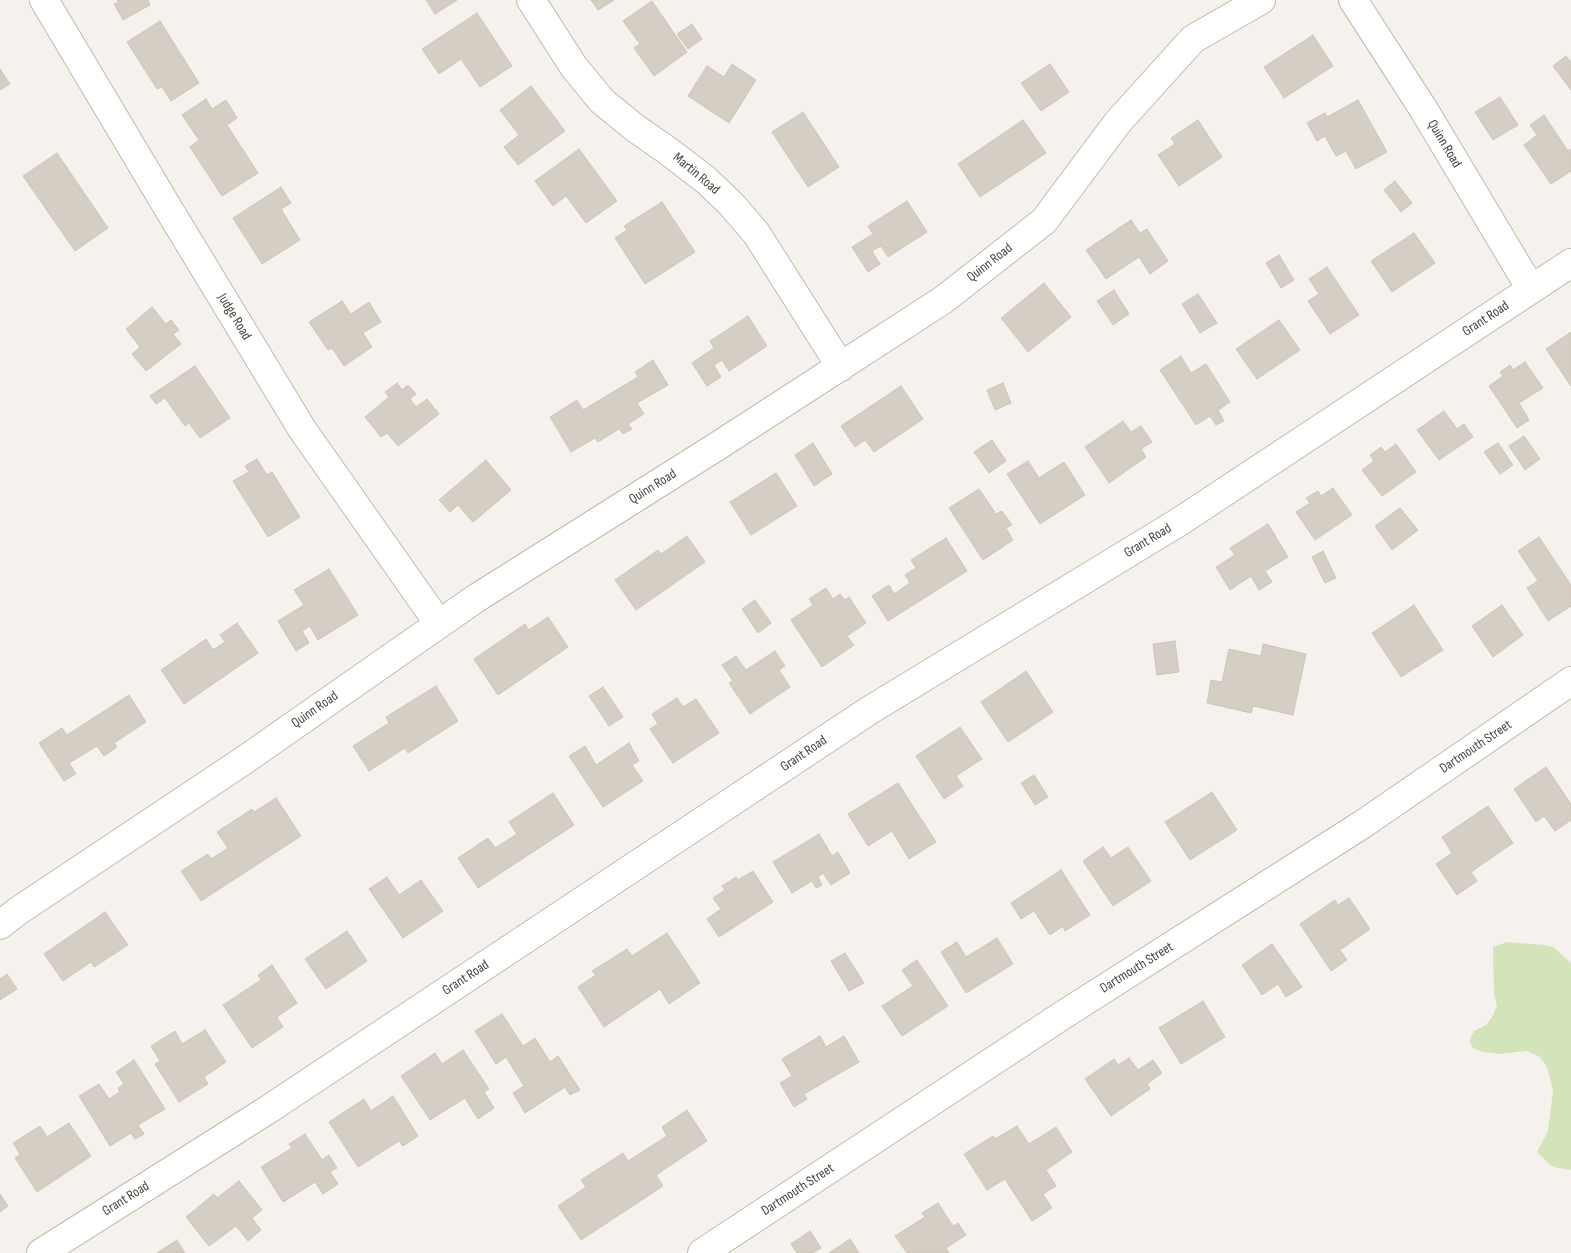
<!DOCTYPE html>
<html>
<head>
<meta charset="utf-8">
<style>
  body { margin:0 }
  canvas { display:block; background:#f5f2ed }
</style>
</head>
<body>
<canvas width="1571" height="1253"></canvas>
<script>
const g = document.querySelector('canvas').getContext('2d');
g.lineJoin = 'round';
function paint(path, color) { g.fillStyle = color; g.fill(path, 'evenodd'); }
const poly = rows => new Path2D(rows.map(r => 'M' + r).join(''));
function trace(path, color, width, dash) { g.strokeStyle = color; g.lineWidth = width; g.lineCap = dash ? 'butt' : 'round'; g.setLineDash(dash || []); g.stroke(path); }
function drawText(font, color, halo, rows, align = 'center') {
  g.font = font + ' "Sofia Sans Condensed",sans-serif'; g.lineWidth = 5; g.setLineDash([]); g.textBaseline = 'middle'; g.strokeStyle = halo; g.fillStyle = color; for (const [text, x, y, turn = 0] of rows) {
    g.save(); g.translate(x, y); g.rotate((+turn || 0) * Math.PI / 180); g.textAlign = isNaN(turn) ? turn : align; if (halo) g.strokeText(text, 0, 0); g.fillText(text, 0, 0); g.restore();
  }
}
const green = poly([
  [1507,942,1545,945,1553,947,1571,963,1571,1170,1558,1168,1550,1165,1537,1152,1548,1131,1553,1091,1547,1067,1540,1057,1527,1051,1500,1054,1483,1052,1473,1048,1469,1041,1474,1031,1486,1025,1492,1017,1497,1006,1494,994,1493,947]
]);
const building = poly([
  [117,0,148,0,150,5,123,20,114,4,119,2,117,0],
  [426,0,457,0,435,14,426,0],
  [591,0,614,0,598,10,591,0],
  [652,1,687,52,654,76,634,48,640,44,623,21,652,1],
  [477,13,512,66,480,87,461,59,439,74,422,49,477,13],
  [160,21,199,83,171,101,162,87,157,89,127,42,160,21],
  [692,24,702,39,688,49,677,34,692,24],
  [1313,35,1333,66,1284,98,1264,67,1313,35],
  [1566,56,1571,62,1571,90,1553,66,1566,56],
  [732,64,756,80,729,123,688,96,707,66,724,77,732,64],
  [1050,64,1069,92,1041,111,1021,83,1050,64],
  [0,69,10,84,0,90,0,69],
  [531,86,565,131,518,165,504,147,519,135,500,110,531,86],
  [1500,97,1518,125,1493,140,1475,112,1500,97],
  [206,99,212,109,226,100,237,118,227,125,258,173,222,196,190,147,199,140,182,115,206,99],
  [1358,100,1387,152,1356,169,1346,151,1336,156,1325,136,1317,141,1307,123,1325,113,1327,117,1358,100],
  [803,112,839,167,808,187,772,132,803,112],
  [1544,115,1568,151,1571,149,1571,171,1551,184,1524,145,1537,135,1530,125,1544,115],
  [1023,120,1046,153,980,197,958,164,1023,120],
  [1198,120,1222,157,1179,186,1158,155,1175,144,1171,138,1198,120],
  [579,149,617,201,586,223,566,196,553,206,535,181,579,149],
  [57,153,108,228,75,251,23,176,57,153],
  [1395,181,1412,203,1401,212,1384,190,1395,181],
  [281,187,291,203,281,209,300,240,262,264,233,218,281,187],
  [907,201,927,232,888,257,881,246,872,251,880,264,868,272,852,247,873,234,868,226,907,201],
  [662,202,695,252,645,284,615,238,627,230,624,226,662,202],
  [1131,220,1140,233,1147,229,1168,261,1150,274,1139,257,1106,279,1086,250,1131,220],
  [1414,233,1435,263,1392,292,1371,261,1414,233],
  [1279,255,1294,280,1281,288,1266,263,1279,255],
  [1327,267,1359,315,1330,334,1308,301,1319,294,1309,279,1327,267],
  [1044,283,1071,317,1028,352,1001,318,1044,283],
  [1114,290,1129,314,1113,325,1097,301,1114,290],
  [1198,294,1217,323,1200,333,1182,304,1198,294],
  [342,301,351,314,369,302,381,322,363,333,372,347,344,366,332,348,328,350,309,322,342,301],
  [152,307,166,324,171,320,179,330,173,334,181,344,146,371,132,354,140,347,126,329,152,307],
  [748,316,767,346,729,371,722,360,714,365,721,377,707,386,692,363,714,348,710,341,748,316],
  [1279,320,1300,350,1257,379,1236,349,1279,320],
  [1571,332,1571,386,1546,349,1571,332],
  [1181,356,1191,373,1206,364,1230,402,1218,410,1224,421,1216,425,1210,416,1196,425,1160,370,1181,356],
  [653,360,668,385,637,403,644,414,628,424,632,429,623,434,619,429,598,442,595,438,571,452,550,417,577,400,583,410,638,377,635,372,653,360],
  [1525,362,1543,388,1519,403,1529,420,1517,428,1489,386,1503,376,1500,372,1510,365,1513,370,1525,362],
  [195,366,230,418,200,438,189,423,185,426,165,398,156,404,150,396,195,366],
  [397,383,402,390,408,385,416,394,410,399,416,407,427,399,439,414,398,446,387,433,381,437,365,417,389,397,385,392,397,383],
  [1003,383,1011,403,995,410,987,390,1003,383],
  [901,386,923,419,874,452,865,440,855,447,841,426,901,386],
  [1444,411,1457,429,1464,424,1473,437,1439,460,1417,430,1444,411],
  [1123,421,1131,432,1141,426,1152,442,1141,449,1146,457,1109,483,1085,447,1123,421],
  [1524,436,1540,459,1525,470,1509,446,1524,436],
  [992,440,1006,461,989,473,974,452,992,440],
  [813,443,832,474,814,486,795,455,813,443],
  [1498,443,1513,465,1500,474,1484,452,1498,443],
  [1396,444,1416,472,1382,496,1362,470,1374,461,1370,455,1381,447,1385,452,1396,444],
  [257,459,267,475,272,472,300,517,268,537,233,481,249,472,245,466,257,459],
  [486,460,511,490,473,522,458,505,450,512,439,500,486,460],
  [1028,461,1039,478,1064,462,1085,495,1040,524,1007,474,1028,461],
  [776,473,797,506,751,535,730,502,776,473],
  [1333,488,1352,515,1315,540,1296,512,1310,503,1306,498,1318,491,1321,496,1333,488],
  [979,489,996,514,1002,511,1012,525,1006,528,1013,540,983,560,949,508,979,489],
  [1400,508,1418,530,1392,550,1375,526,1400,508],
  [1268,524,1288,557,1265,571,1272,582,1259,590,1251,576,1230,590,1216,567,1235,555,1230,548,1268,524],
  [687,536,705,562,636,610,615,580,658,550,661,554,687,536],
  [1539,537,1571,585,1571,606,1548,621,1527,588,1538,581,1518,551,1539,537],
  [946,538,967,571,888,621,872,596,889,585,894,594,910,583,905,575,916,568,911,560,946,538],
  [1323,551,1336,578,1325,583,1312,557,1323,551],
  [329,569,358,615,318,640,310,626,302,631,309,643,296,651,278,621,304,605,294,590,329,569],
  [826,588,833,599,840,594,845,600,849,597,866,623,847,636,854,645,822,667,791,620,813,605,809,599,826,588],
  [755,600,771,623,758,633,742,609,755,600],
  [1414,605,1443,650,1401,677,1372,633,1414,605],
  [1502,605,1523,635,1493,657,1472,626,1502,605],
  [548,617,568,647,498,695,474,659,525,624,529,630,548,617],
  [237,623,258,653,184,704,161,670,206,639,213,650,225,642,220,635,237,623],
  [1175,641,1179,672,1157,675,1153,644,1175,641],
  [1263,644,1306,654,1293,715,1253,706,1251,713,1207,703,1211,680,1222,682,1229,649,1261,656,1263,644],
  [775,651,785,666,779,670,790,687,750,714,729,683,733,681,722,665,736,656,746,670,775,651],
  [1026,671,1053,712,1008,742,981,702,1026,671],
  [436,686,458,721,408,753,405,748,369,771,353,746,389,723,386,717,436,686],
  [603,687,623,717,609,726,589,696,603,687],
  [129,695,146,722,114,743,117,747,104,756,97,746,69,763,76,774,64,781,39,743,62,728,67,735,129,695],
  [677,698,683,707,696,699,719,733,673,763,650,729,658,724,652,714,677,698],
  [960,727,982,759,956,776,963,786,944,799,916,756,960,727],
  [629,743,639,761,632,765,643,781,603,807,569,756,585,746,596,765,629,743],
  [1546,767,1571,804,1571,820,1555,831,1544,816,1536,822,1514,789,1546,767],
  [1034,775,1048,797,1035,805,1021,783,1034,775],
  [898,783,936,842,909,859,892,831,868,846,848,814,898,783],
  [1212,792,1237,830,1190,860,1165,822,1212,792],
  [553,793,574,825,478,888,458,858,488,838,495,848,517,834,509,822,553,793],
  [276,798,301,836,201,901,181,871,208,854,211,859,228,848,217,832,252,809,254,812,276,798],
  [1488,806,1513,843,1471,872,1477,881,1457,895,1436,864,1452,853,1442,837,1488,806],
  [819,834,832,856,838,852,850,873,831,885,823,873,818,877,822,885,816,888,812,881,792,893,773,862,819,834],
  [1103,847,1111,858,1128,847,1151,881,1113,906,1083,861,1103,847],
  [1061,870,1090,915,1065,931,1063,926,1050,935,1034,911,1021,919,1011,903,1061,870],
  [753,871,773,902,719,937,707,919,721,909,713,898,725,890,722,886,736,877,738,880,753,871],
  [387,877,399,895,421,880,443,911,403,938,369,889,387,877],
  [1349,898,1370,929,1340,950,1347,960,1331,971,1300,924,1335,900,1338,905,1349,898],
  [105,912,128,945,94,967,91,962,63,981,44,954,105,912],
  [347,931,367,961,326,989,305,959,347,931],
  [667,933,700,983,669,1004,660,989,604,1027,578,987,596,975,592,971,627,949,632,956,667,933],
  [997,938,1013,964,966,993,941,952,957,942,966,957,997,938],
  [1272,944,1302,987,1286,997,1278,984,1262,995,1242,965,1272,944],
  [845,953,864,983,849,991,831,961,845,953],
  [917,960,948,1006,902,1036,882,1006,913,986,902,970,917,960],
  [272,965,297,1003,277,1017,283,1027,252,1048,223,1005,261,980,258,975,272,965],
  [7,974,17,989,0,1000,0,979,7,974],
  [1203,1001,1225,1037,1181,1064,1159,1028,1203,1001],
  [502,1014,523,1046,535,1038,550,1062,558,1056,580,1090,570,1095,565,1087,525,1113,513,1093,524,1086,506,1057,496,1064,475,1031,502,1014],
  [205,1030,226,1062,204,1077,208,1084,179,1102,155,1064,160,1061,151,1046,175,1031,182,1044,205,1030],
  [820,1036,826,1047,844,1036,859,1062,804,1094,807,1099,794,1107,780,1083,792,1076,782,1059,820,1036],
  [463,1050,489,1089,484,1092,494,1108,478,1119,465,1098,430,1120,401,1076,435,1053,442,1064,463,1050],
  [1129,1058,1138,1070,1153,1060,1162,1073,1147,1084,1150,1089,1111,1116,1085,1079,1114,1059,1118,1065,1129,1058],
  [134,1060,165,1109,138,1125,144,1134,135,1139,131,1133,110,1146,79,1096,99,1084,109,1099,120,1092,118,1088,124,1084,116,1072,134,1060],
  [393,1096,418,1136,403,1146,399,1141,358,1167,329,1122,364,1099,371,1111,393,1096],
  [687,1110,707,1141,656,1175,663,1186,581,1240,558,1206,586,1187,581,1180,623,1153,628,1161,667,1136,662,1127,687,1110],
  [69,1123,91,1156,37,1192,15,1158,20,1154,13,1143,40,1126,47,1137,69,1123],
  [1017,1126,1029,1144,1056,1127,1072,1152,1046,1170,1056,1186,1043,1194,1052,1208,1032,1221,1005,1179,987,1190,964,1154,993,1136,995,1139,1017,1126],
  [305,1134,322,1160,329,1155,337,1168,330,1172,338,1184,323,1194,315,1182,283,1202,261,1167,292,1148,289,1144,305,1134],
  [239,1181,262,1210,252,1218,261,1230,248,1241,236,1226,209,1246,186,1217,214,1194,217,1198,239,1181],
  [0,1194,8,1206,0,1212,0,1194],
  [938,1203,953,1226,958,1223,966,1235,946,1248,949,1253,907,1253,895,1236,925,1217,922,1213,938,1203],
  [810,1231,821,1248,813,1253,797,1253,791,1244,810,1231],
  [850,1239,859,1253,829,1253,850,1239],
  [177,1240,185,1253,157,1253,177,1240]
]);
const minor = poly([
  [44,0,168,208,302,429,439,624],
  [531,0,574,67,602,101,635,128,668,151,706,180,731,204,756,233,841,367],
  [1353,0,1424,110,1531,289],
  [0,925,18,911,243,761,475,599,716,447,943,300,1044,221,1118,122,1193,39,1261,0],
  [41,1253,269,1109,870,710,1179,522,1571,263],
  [702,1253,1063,1015,1363,824,1571,681]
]);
const streetNames = [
  ["Quinn Road",1444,144,59],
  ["Martin Road",696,174,40],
  ["Quinn Road",990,263,-38],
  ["Judge Road",234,317,59],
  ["Grant Road",1486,319,-33],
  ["Quinn Road",653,487,-32],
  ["Grant Road",1148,541,-31],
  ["Quinn Road",315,710,-35],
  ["Dartmouth Street",1476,747,-34],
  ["Grant Road",804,754,-34],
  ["Dartmouth Street",1137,968,-32],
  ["Grant Road",466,978,-33],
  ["Dartmouth Street",798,1190,-33],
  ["Grant Road",126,1199,-32]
];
paint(green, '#d3e4bb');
paint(building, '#d5cec4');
trace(building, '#cfc5b8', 1);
trace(minor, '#bfb9b0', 30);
trace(minor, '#fff', 28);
drawText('14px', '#49433b', '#fff', streetNames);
</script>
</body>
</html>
